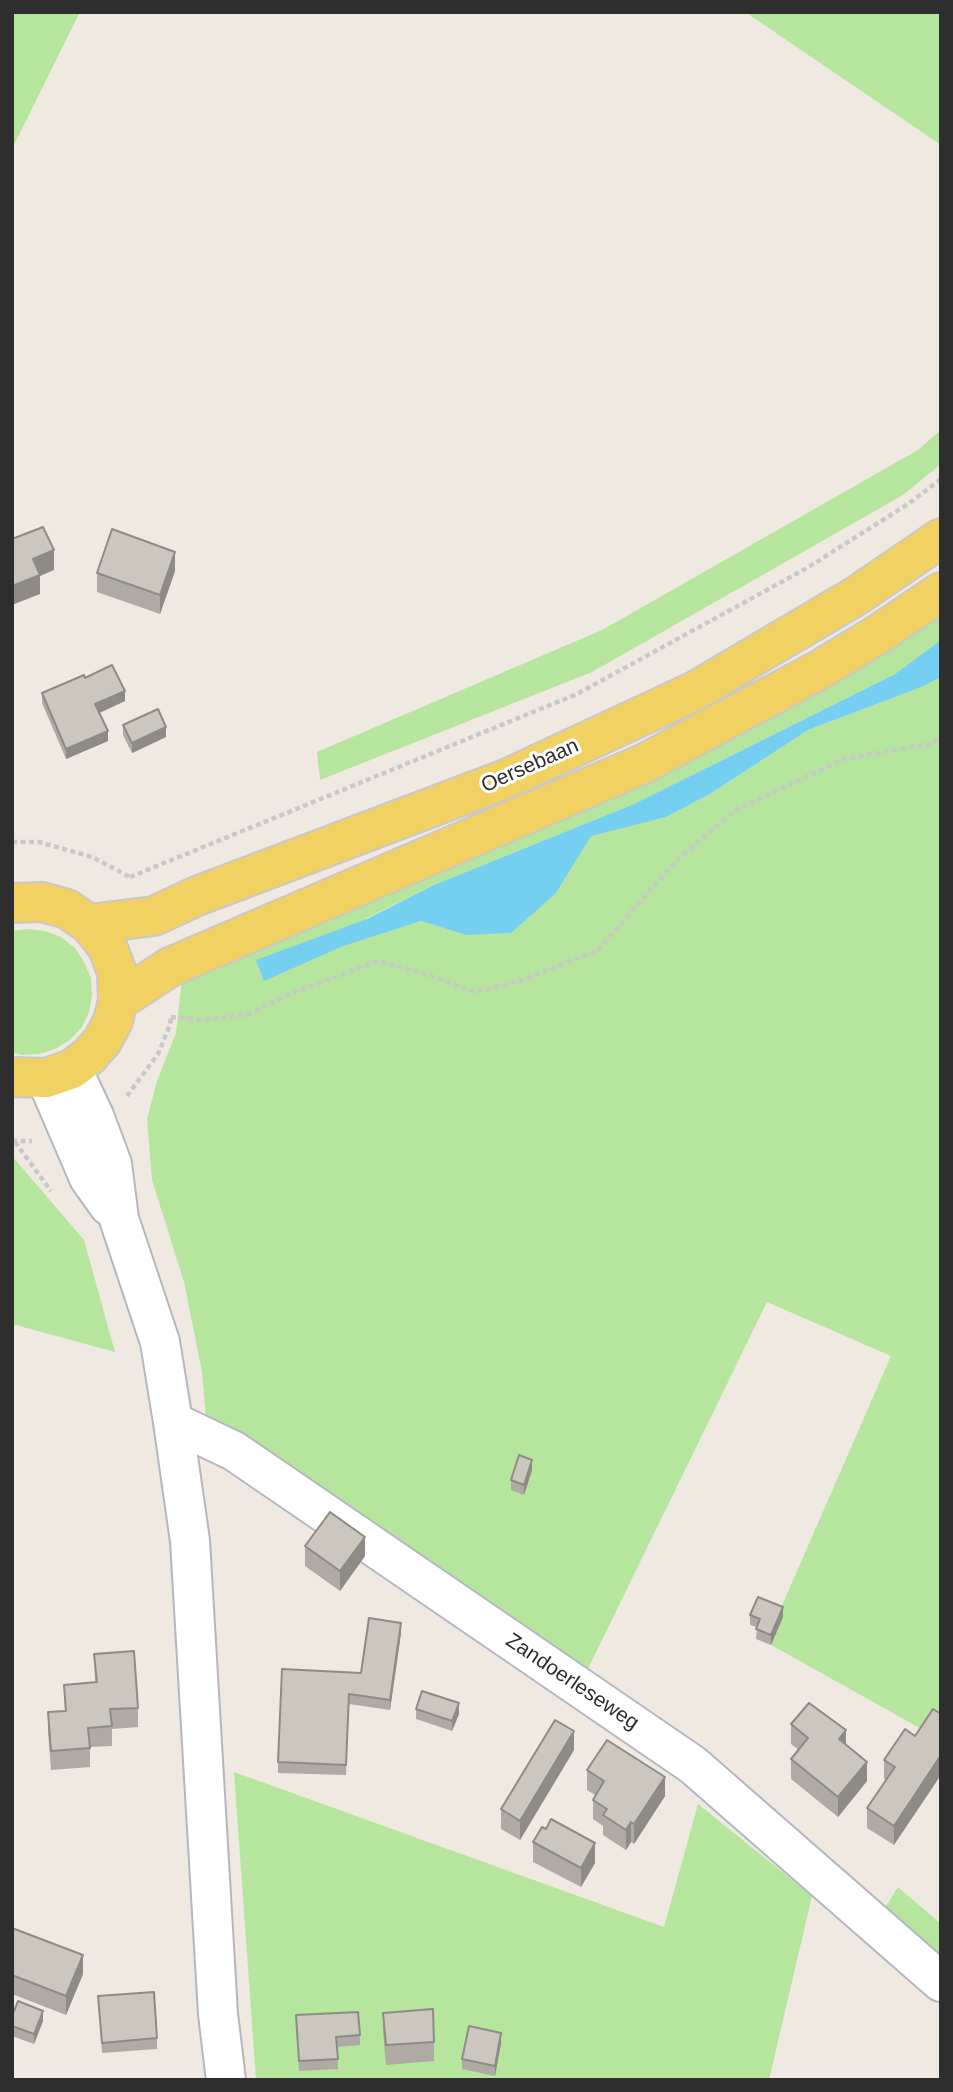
<!DOCTYPE html>
<html>
<head>
<meta charset="utf-8">
<style>
  body { margin:0 }
  #map { position:relative; width:953px; height:2092px; overflow:hidden; background:#efe9e1; font-family:Helvetica,sans-serif }
  canvas { display:block }
  .frame { position:absolute; inset:0; border:14px solid #2e2e2e; pointer-events:none }
</style>
</head>
<body>
<div id="map">
<canvas width="953" height="2092"></canvas>
<div class="frame"></div>
</div>
<script>
const g = document.querySelector('canvas').getContext('2d');
g.lineJoin = 'round';
function paint(path, color) { g.fillStyle = color; g.fill(path, 'evenodd'); }
const poly = rows => new Path2D(rows.map(r => 'M' + r).join(''));
function trace(path, color, width, dash) { g.strokeStyle = color; g.lineWidth = width; g.lineCap = dash ? 'butt' : 'round'; g.setLineDash(dash || []); g.stroke(path); }
function drawText(font, color, halo, rows, align = 'center') {
  g.font = font + ' Helvetica,sans-serif'; g.lineWidth = 6; g.setLineDash([]); g.textBaseline = 'middle'; g.strokeStyle = halo; g.fillStyle = color; for (const [text, x, y, turn = 0] of rows) {
    g.save(); g.translate(x, y); g.rotate((+turn || 0) * Math.PI / 180); g.textAlign = isNaN(turn) ? turn : align; if (halo) g.strokeText(text, 0, 0); g.fillText(text, 0, 0); g.restore();
  }
}
const green = poly([
  [12,12,80,12,12,149],
  [745,12,941,12,941,145],
  [941,430,941,464,903,495,592,672,320,780,317,752,602,630,918,450],
  [941,609,941,640,895,674,634,804,434,885,367,918,343,945,421,921,466,935,556,893,591,835,666,817,710,794,808,730,924,686,941,677,941,1740,766,1642,891,1356,767,1302,582,1681,207,1429,202,1372,184,1282,152,1180,147,1119,157,1081,176,1033,182,978],
  [28,929,45,931,61,937,75,948,84,962,91,978,92,995,89,1012,82,1027,70,1040,55,1049,39,1054,22,1055,12,1052,12,931],
  [12,1156,84,1240,115,1352,12,1324],
  [234,1772,664,1927,698,1804,812,1896,769,2080,256,2080],
  [898,1887,941,1924,941,1973,881,1914]
]);
const water = poly([
  [941,640,941,677,924,686,808,730,710,794,666,817,591,836,556,893,511,933,466,935,421,921,343,946,264,981,256,960,367,919,434,885,634,804,895,674]
]);
const path = poly([
  [12,842,39,842,92,857,130,877],
  [130,877,577,694,807,568,908,504,941,479],
  [171,1017,205,1020,249,1014,292,993,378,961,432,976,474,992,517,982,597,951,676,861,736,810,844,759,930,744,941,737],
  [127,1096,158,1054,170,1025,171,1016],
  [12,1141,32,1141],
  [15,1142,51,1191]
]);
const minor = poly([
  [72,1069,94,1116,112,1164,119,1219,160,1342,173,1422,190,1541,218,2014,226,2080],
  [46,1078,89,1178,109,1206],
  [173,1422,234,1451,693,1765,941,1982]
]);
const major = poly([
  [12,903,42,902,67,909,89,924,107,946,117,972,118,1001,113,1021,103,1040,89,1056,72,1069,46,1078,12,1077],
  [89,924,154,916,197,896,506,779,695,691,856,596,941,538],
  [118,1001,170,967,643,764,821,669,877,635,941,592]
]);
const wall = poly([
  [175,571,160,614,97,592,97,573],
  [42,693,125,701,99,713,108,741,66,759,42,703],
  [123,725,166,737,132,753,123,735],
  [532,1470,524,1495,511,1490,511,1480],
  [305,1546,365,1556,340,1591,305,1566],
  [750,1615,783,1617,771,1645,756,1639,757,1627,750,1625],
  [401,1633,390,1710,349,1704,346,1775,278,1773,278,1762,361,1673],
  [94,1654,138,1708,138,1727,112,1729,112,1746,90,1747,90,1767,51,1770,48,1732,48,1712,65,1711,64,1685,95,1682],
  [416,1709,459,1714,452,1731,416,1719],
  [791,1724,846,1745,867,1781,838,1817,791,1779,791,1759,799,1750,791,1744],
  [905,1729,894,1845,867,1828,867,1808,886,1780,884,1779,884,1760],
  [574,1750,520,1840,501,1829,501,1809],
  [587,1770,665,1796,634,1844,631,1842,626,1850,603,1835,603,1826,593,1819,593,1800,595,1795,587,1790],
  [533,1842,595,1863,581,1887,533,1862],
  [12,1928,83,1974,66,2015,12,1994],
  [98,1996,157,2038,157,2049,102,2053],
  [383,2013,434,2042,434,2061,386,2065,383,2032],
  [296,2015,360,2035,360,2045,337,2047,338,2069,299,2071],
  [12,2016,43,2021,34,2044,12,2036],
  [501,2043,495,2076,462,2069,462,2059]
]);
const shadedWall = poly([
  [54,550,54,570,40,576,40,594,12,605,12,586,33,559],
  [175,552,175,571,160,614,160,595],
  [125,691,125,701,95,715,95,704],
  [166,727,166,737,132,753,132,743],
  [108,731,108,741,66,759,66,749],
  [532,1460,532,1470,524,1495,524,1485],
  [365,1537,365,1556,340,1591,340,1571],
  [783,1607,783,1617,771,1645,771,1635],
  [401,1623,401,1633,390,1710,390,1700],
  [459,1703,459,1714,452,1731,452,1721],
  [846,1730,846,1750,839,1739],
  [574,1731,574,1750,520,1840,520,1821],
  [941,1755,941,1775,894,1845,894,1826],
  [867,1762,867,1781,838,1817,838,1797],
  [665,1777,665,1796,634,1844,634,1824],
  [631,1822,631,1842,626,1850,626,1830],
  [595,1843,595,1863,581,1887,581,1868],
  [83,1955,83,1974,66,2015,66,1996],
  [43,2011,43,2021,34,2044,34,2034],
  [501,2033,501,2043,495,2076,495,2066]
]);
const building = poly([
  [43,527,54,550,33,559,40,575,12,586,12,539,43,527],
  [112,529,175,552,160,595,97,573,112,529],
  [112,665,125,691,95,704,108,731,66,749,42,693,84,675,85,678,112,665],
  [158,709,166,727,132,743,123,725,158,709],
  [519,1455,532,1460,524,1485,511,1480,519,1455],
  [330,1512,365,1537,340,1571,305,1546,330,1512],
  [758,1597,783,1607,771,1635,756,1629,760,1619,750,1615,758,1597],
  [369,1618,401,1623,390,1700,349,1694,346,1765,278,1762,282,1669,361,1673,369,1618],
  [134,1651,138,1708,110,1709,112,1726,88,1728,90,1748,51,1751,48,1712,66,1711,64,1685,97,1682,94,1654,134,1651],
  [422,1691,459,1703,452,1721,416,1709,422,1691],
  [809,1703,846,1730,839,1739,867,1762,838,1797,791,1759,808,1738,791,1724,809,1703],
  [933,1709,941,1714,941,1755,894,1826,867,1808,895,1767,884,1760,905,1729,915,1736,933,1709],
  [555,1720,574,1731,520,1821,501,1809,555,1720],
  [607,1740,665,1777,634,1824,631,1822,626,1830,603,1815,607,1809,593,1800,604,1781,587,1770,607,1740],
  [551,1819,595,1843,581,1868,533,1842,542,1827,546,1829,551,1819],
  [12,1928,83,1955,66,1996,12,1975,12,1928],
  [154,1992,157,2038,102,2043,98,1996,154,1992],
  [18,2001,43,2011,34,2034,12,2026,12,2016,18,2001],
  [433,2009,434,2042,386,2045,383,2013,433,2009],
  [358,2012,360,2035,336,2037,338,2059,299,2061,296,2015,358,2012],
  [469,2026,501,2033,495,2066,462,2059,469,2026]
]);
const streetNames = [
  ["Oersebaan",530,766,-24],
  ["Zandoerleseweg",572,1682,34]
];
paint(green, '#b6e59e');
paint(water, '#75cff0');
trace(minor, '#b4b7c1', 42);
trace(major, '#c9c9c9', 42);
trace(path, '#c9c9c9', 4.5, [5, 3.5]);
trace(minor, '#fff', 38);
trace(major, '#f2d163', 38);
paint(wall, '#afaba4');
paint(shadedWall, '#8e8b86');
paint(building, '#cbc7bf');
trace(building, '#8e8b86', 2);
drawText('21px', '#2e2e2e', '#fff', streetNames);
</script>
</body>
</html>
